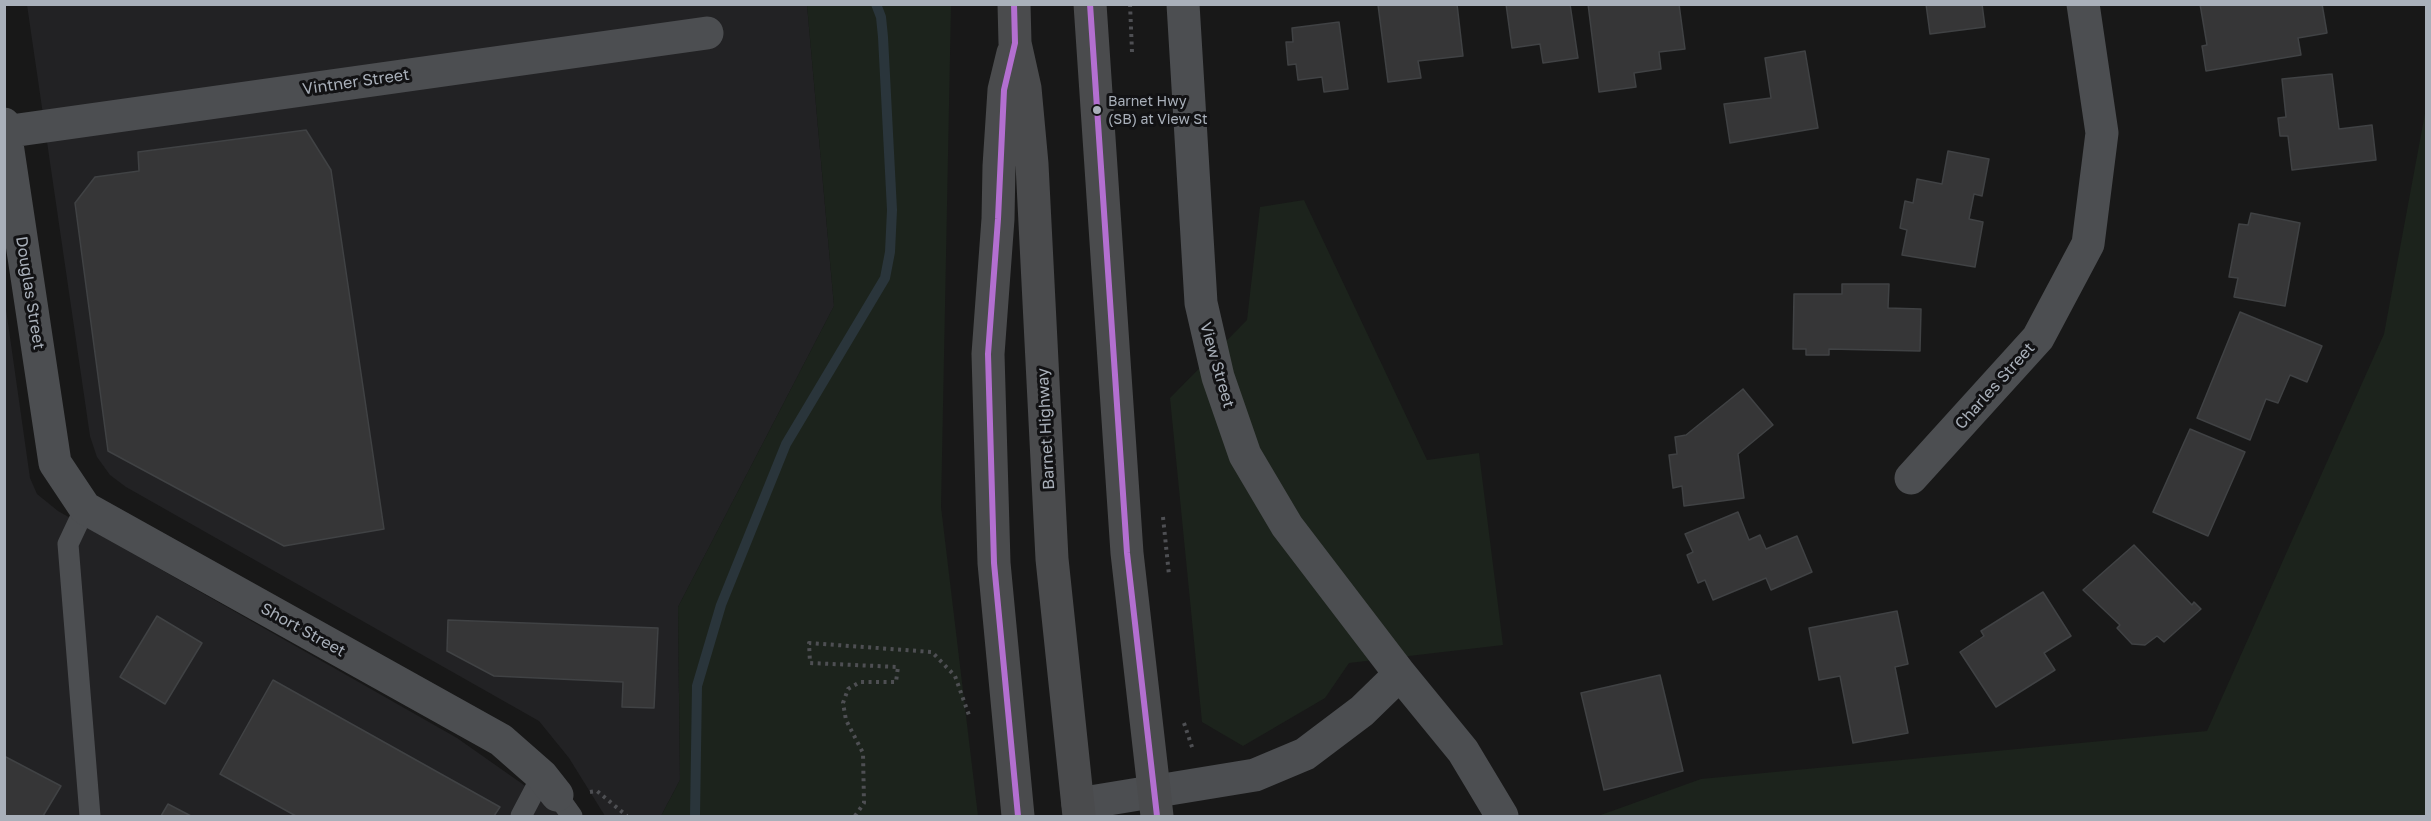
<!DOCTYPE html>
<html>
<head>
<meta charset="utf-8">
<style>
  body { margin:0 }
  #map { position:relative; width:2431px; height:821px; overflow:hidden; background:#181818; font-family:"Golos Text",sans-serif }
  canvas { display:block }
  .frame { position:absolute; inset:0; border:6px solid #a9b0ba; pointer-events:none }
</style>
</head>
<body>
<div id="map">
<canvas width="2431" height="821"></canvas>
<div class="frame"></div>
</div>
<script>
const g = document.querySelector('canvas').getContext('2d');
g.lineJoin = 'round';
function paint(path, color) { g.fillStyle = color; g.fill(path, 'evenodd'); }
const poly = rows => new Path2D(rows.map(r => 'M' + r).join(''));
function trace(path, color, width, dash) { g.strokeStyle = color; g.lineWidth = width; g.lineCap = dash ? 'butt' : 'round'; g.setLineDash(dash || []); g.stroke(path); }
function drawText(font, color, halo, rows, align = 'center') {
  g.font = font + ' "Golos Text",sans-serif'; g.lineWidth = 6; g.setLineDash([]); g.textBaseline = 'middle'; g.strokeStyle = halo; g.fillStyle = color; for (const [text, x, y, turn = 0] of rows) {
    g.save(); g.translate(x, y); g.rotate((+turn || 0) * Math.PI / 180); g.textAlign = isNaN(turn) ? turn : align; if (halo) g.strokeText(text, 0, 0); g.fillText(text, 0, 0); g.restore();
  }
}
const built = poly([
  [27,5,807,5,834,306,678,607,680,780,661,816,605,816,569,758,539,721,126,487,110,475,97,457,90,436],
  [4,295,30,478,37,494,58,511,457,738,568,816,5,816]
]);
const green = poly([
  [807,5,951,5,941,507,978,816,661,816,680,780,678,607,834,306],
  [2426,108,2426,816,1598,816,1701,779,2207,731,2384,334],
  [1304,200,1427,460,1479,453,1503,645,1349,663,1325,698,1243,746,1202,722,1170,398,1247,320,1260,207]
]);
const stream = poly([
  [695,816,697,686,721,605,786,444,885,278,890,252,892,210,883,37,881,17,876,4]
]);
const building = poly([
  [1457,4,1463,56,1418,61,1421,78,1388,82,1378,5,1457,4],
  [1506,4,1570,4,1578,58,1543,63,1540,44,1512,48,1506,4],
  [1588,4,1679,4,1685,49,1659,52,1661,69,1634,73,1636,87,1599,92,1588,4],
  [1926,4,1982,4,1985,27,1930,34,1926,4],
  [2200,4,2322,4,2327,33,2298,38,2301,55,2206,71,2202,46,2207,45,2200,4],
  [1339,22,1348,89,1324,92,1322,77,1298,80,1296,64,1288,65,1286,42,1293,42,1292,28,1339,22],
  [1805,51,1818,128,1730,143,1724,104,1771,98,1765,58,1805,51],
  [2332,74,2339,129,2372,125,2376,160,2292,170,2288,136,2280,136,2278,118,2286,117,2282,79,2332,74],
  [306,130,331,170,384,529,284,546,108,451,75,203,95,177,139,171,138,152,306,130],
  [1948,151,1989,159,1982,196,1974,194,1969,219,1983,222,1975,267,1902,255,1907,230,1900,228,1905,201,1913,203,1917,179,1942,184,1948,151],
  [2251,213,2300,223,2285,306,2234,297,2238,278,2229,277,2239,224,2248,225,2251,213],
  [1842,284,1889,284,1888,308,1921,309,1920,351,1829,349,1829,355,1806,355,1806,349,1793,349,1794,294,1842,294,1842,284],
  [2240,312,2322,346,2307,382,2290,375,2278,403,2266,399,2250,440,2197,418,2240,312],
  [1743,389,1773,425,1738,454,1744,498,1684,506,1682,486,1673,488,1669,455,1677,454,1675,437,1686,435,1743,389],
  [2190,429,2245,452,2208,536,2153,512,2190,429],
  [1738,512,1749,540,1760,535,1766,549,1797,536,1812,572,1771,590,1766,578,1713,600,1705,580,1698,583,1687,555,1693,552,1685,534,1738,512],
  [2134,545,2192,605,2194,602,2201,609,2164,642,2157,636,2145,645,2132,644,2117,628,2120,625,2083,590,2134,545],
  [2043,592,2071,636,2044,653,2055,670,1996,707,1960,652,1984,636,1981,631,2043,592],
  [1897,611,1908,664,1895,667,1908,733,1853,743,1840,676,1819,680,1809,628,1897,611],
  [157,616,202,643,165,704,120,677,157,616],
  [448,620,658,628,654,708,622,707,623,682,494,676,447,651,448,620],
  [1660,675,1683,771,1604,790,1581,693,1660,675],
  [273,680,500,807,494,816,296,816,220,774,273,680],
  [4,756,61,786,43,816,4,816,4,756],
  [168,804,191,816,161,816,168,804]
]);
const path = poly([
  [1130,4,1132,52],
  [1163,517,1169,575],
  [1184,723,1193,750],
  [590,792,597,791,627,816],
  [855,816,864,803,863,753,846,720,843,703,848,689,860,682,896,682,898,667,810,663,809,643,932,652,955,676,970,718]
]);
const service = poly([
  [85,508,68,544,90,816],
  [557,795,572,816],
  [521,816,542,776]
]);
const minor = poly([
  [1183,4,1201,303,1218,377,1245,455,1287,526,1400,674,1463,751,1502,816],
  [4,124,55,463,85,508,501,740,542,776,557,795],
  [4,132,707,33],
  [1911,478,2038,338,2088,244,2102,133,2083,4],
  [1078,804,1255,775,1305,754,1362,711,1400,674]
]);
const primary = poly([
  [1014,4,1015,43,1025,88,1032,164,1052,559,1079,816],
  [1090,4,1127,553,1157,816],
  [1013,53,1004,90,999,166,998,219,988,354,994,563,1018,816]
]);
const bus1 = poly([
  [1014,4,1015,43,1004,90,998,219,988,354,994,563,1018,816],
  [1090,4,1127,553,1157,816]
]);
const markers = [
  [1097,110,5,"#a9b0ba"]
];
const busNames = [
  ["Barnet Hwy",1108,102],
  ["(SB) at View St",1108,120]
];
const streetNames = [
  ["Vintner Street",356,82,-8],
  ["Douglas Street",30,293,81],
  ["View Street",1217,365,74],
  ["Charles Street",1995,386,-48],
  ["Barnet Highway",1046,429,-93],
  ["Short Street",303,630,29]
];
paint(built, '#222224');
paint(green, '#1c231c');
trace(stream, '#2a353b', 10);
paint(building, '#363637');
trace(building, '#404244', 1.5);
trace(path, '#4e4f53', 4, [3, 4.5]);
trace(service, '#4c4e51', 21);
trace(minor, '#4c4e51', 33);
trace(primary, '#4a4b4d', 33);
trace(bus1, '#b36fd0', 6);
for (const [x, y, r, color] of markers) { const dot = new Path2D(); dot.arc(x, y, r, 0, 2 * Math.PI); g.fillStyle = color; g.fill(dot); trace(dot, '#121214', 2); }
drawText('14px', '#a9b0ba', '#121214', busNames, 'left');
drawText('16px', '#a9b0ba', '#121214', streetNames);
</script>
</body>
</html>
